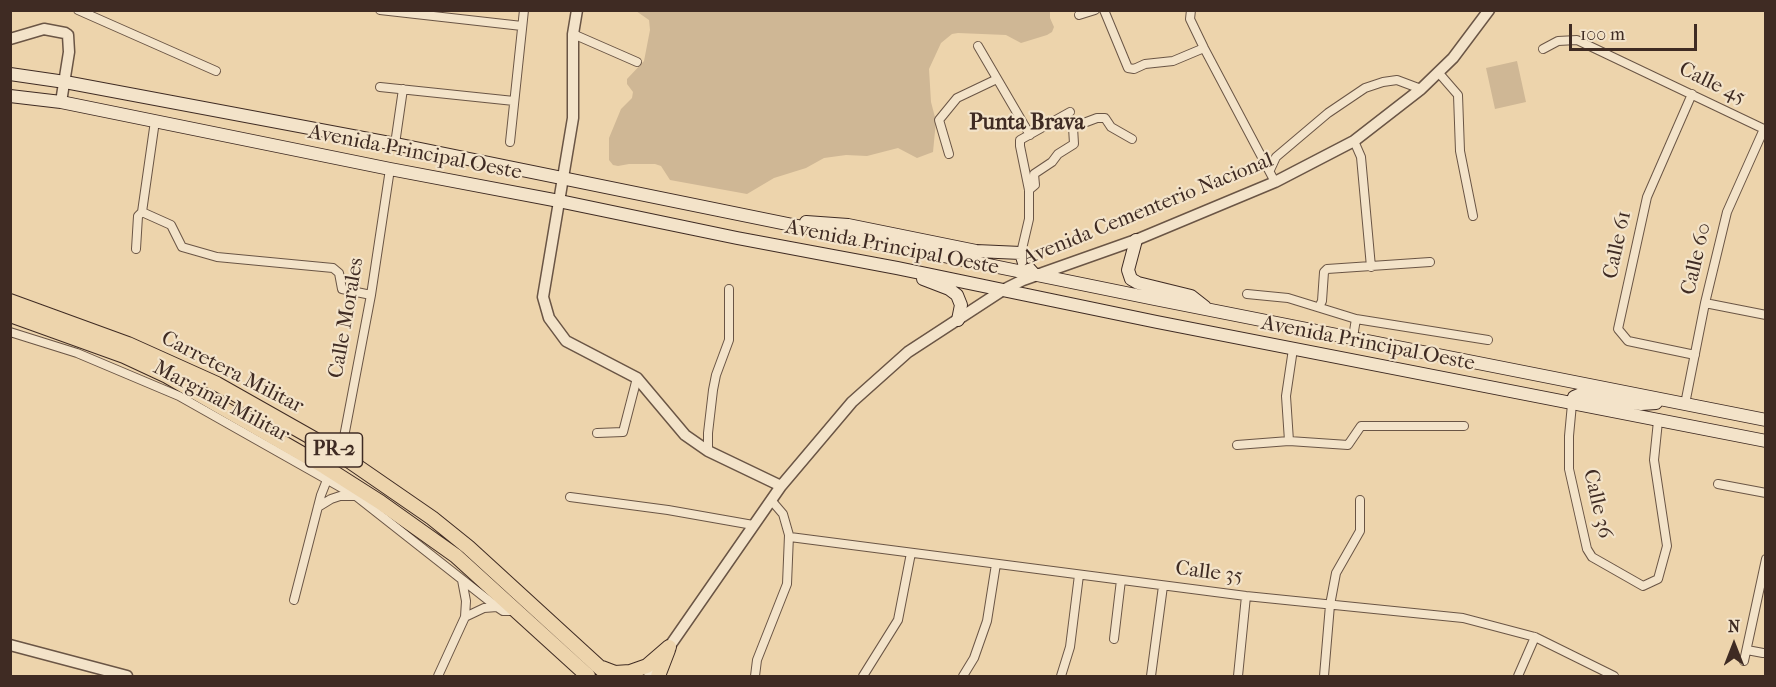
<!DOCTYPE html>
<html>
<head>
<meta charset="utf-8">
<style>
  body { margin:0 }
  #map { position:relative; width:1776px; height:687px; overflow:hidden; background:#edd4ac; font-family:"IM FELL French Canon",serif }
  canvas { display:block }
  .frame { position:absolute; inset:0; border:12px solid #3f2b23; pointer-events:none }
  .north { position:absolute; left:1704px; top:615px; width:60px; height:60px; -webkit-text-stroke:4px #f3e3c9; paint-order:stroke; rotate:0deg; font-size:16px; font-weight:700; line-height:24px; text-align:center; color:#3f2b23 }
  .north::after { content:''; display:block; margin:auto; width:21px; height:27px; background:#3f2b23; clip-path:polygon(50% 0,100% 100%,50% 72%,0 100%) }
  .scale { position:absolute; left:1569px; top:24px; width:128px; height:27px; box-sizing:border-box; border:3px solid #3f2b23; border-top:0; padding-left:8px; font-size:18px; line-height:21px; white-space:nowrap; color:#3f2b23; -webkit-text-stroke:4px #f3e3c9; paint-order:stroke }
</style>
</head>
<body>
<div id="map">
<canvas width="1776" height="687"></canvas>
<div class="frame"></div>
<div class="north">N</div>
<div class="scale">100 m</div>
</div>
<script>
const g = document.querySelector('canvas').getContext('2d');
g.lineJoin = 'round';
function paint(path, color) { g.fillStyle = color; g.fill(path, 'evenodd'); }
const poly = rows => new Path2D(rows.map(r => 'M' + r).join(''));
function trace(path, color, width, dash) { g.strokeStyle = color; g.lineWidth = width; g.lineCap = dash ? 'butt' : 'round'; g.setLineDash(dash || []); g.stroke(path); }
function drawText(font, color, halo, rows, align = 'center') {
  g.font = font + ' "IM FELL French Canon",serif'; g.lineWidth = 4.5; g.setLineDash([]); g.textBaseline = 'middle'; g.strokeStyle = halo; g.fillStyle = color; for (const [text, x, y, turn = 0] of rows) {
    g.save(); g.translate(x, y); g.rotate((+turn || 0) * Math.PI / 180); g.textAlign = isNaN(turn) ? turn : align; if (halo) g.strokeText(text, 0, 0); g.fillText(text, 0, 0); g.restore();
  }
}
const green = poly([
  [636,11,1050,11,1050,18,1054,27,1052,32,1047,35,1021,43,1006,35,958,33,952,34,941,43,929,69,931,102,936,121,933,152,917,158,898,148,867,156,846,155,824,158,806,168,774,178,747,194,670,180,661,166,655,164,629,164,618,166,613,165,609,160,609,138,621,109,632,98,633,92,627,84,627,79,644,61,650,30,649,20],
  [1517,61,1526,102,1495,109,1486,68]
]);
const minor = poly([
  [78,10,216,71],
  [380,10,522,26],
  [1104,10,1128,68,1134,69,1145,64,1173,61,1204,48],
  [1191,10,1190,19,1204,48,1275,182],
  [1079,15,1095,10],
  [573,34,637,62],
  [978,46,1030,135],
  [1543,49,1558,41,1577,40,1766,130],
  [1438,72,1458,95,1460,151,1473,216],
  [380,87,514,101],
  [1692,94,1647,197,1618,329,1628,341,1695,355],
  [1354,141,1361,157,1371,267],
  [510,142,524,10],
  [395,144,403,89],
  [949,154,939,120,957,98,997,79],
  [1270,170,1276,157,1328,113,1365,88,1383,82,1397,80,1421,89],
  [1029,190,1035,185,1034,174,1052,162,1058,154,1074,144,1073,127,1097,118,1105,118,1111,127,1132,139],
  [142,212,171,225,182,247,217,257,333,268,339,273,342,289,371,295],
  [136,249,138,216,142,212,155,121],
  [1021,253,1029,219,1029,190,1020,146,1020,140,1070,112],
  [1247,294,1288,298,1356,319,1488,340],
  [1705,303,1766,315],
  [1319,307,1322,301,1324,272,1327,269,1430,262],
  [10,332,77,353,179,396,356,496,497,607,503,611,517,611],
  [1353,337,1356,319],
  [1572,404,1569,436,1569,469,1587,549,1592,557,1643,586,1658,579,1667,546,1654,460,1658,421],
  [1685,404,1705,303,1727,212,1764,129],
  [597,433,623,432,637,378],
  [1289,441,1286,396,1293,349],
  [1237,445,1289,441,1348,445,1361,426,1464,426],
  [708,451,708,433,713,390,716,375,729,340,729,289],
  [1718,484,1766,493],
  [570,497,668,510,753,525],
  [318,507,331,499,340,496,354,496],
  [790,537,1246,596,1463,618,1535,637,1614,676],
  [294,600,321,495,344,437,371,295,390,169],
  [465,617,484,608,497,607],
  [1114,639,1121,580],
  [1747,650,1763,653],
  [1744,661,1766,559],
  [438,676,465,617,466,601,462,580],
  [755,676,757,660,787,584,789,535,783,514,771,500],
  [863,676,898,620,911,553],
  [963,676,974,658,987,621,996,564],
  [1061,676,1070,647,1079,575],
  [1151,676,1163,586],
  [1238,676,1246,596],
  [1324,676,1330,605,1336,573,1360,531,1360,500],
  [1518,676,1535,637]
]);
const tertiary = poly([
  [577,10,573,34,573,118,543,297,549,318,566,341,637,378,685,435,708,451,781,486],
  [10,39,44,29,65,33,68,35,69,52,61,102],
  [10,645,127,676],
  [649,676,781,486,852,402,908,352,1003,290,1023,280,1136,240,1275,182,1354,141,1421,89,1453,58,1489,10]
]);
const secondary = poly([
  [10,74,65,82,395,144,1155,299,1766,420],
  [10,96,61,102,390,169,559,201,737,238,897,268,1157,322,1766,441],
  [806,222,848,225,976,251,1021,253,1024,263,1034,274],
  [1136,240,1128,270,1131,279,1138,283,1191,296,1205,307],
  [923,279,949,289,957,295,961,305,958,320],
  [1572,404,1574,397,1581,394,1641,404,1656,403]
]);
const primary = poly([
  [10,301,128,344,217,384,332,449,432,518,468,547,609,676],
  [10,315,124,356,167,376,325,467,380,502,456,556,588,676],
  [602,668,615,673,630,672,647,666,669,647],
  [658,676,668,650]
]);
const shields = [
  [334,450,57]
];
const shieldNames = [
  ["PR-2",334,450]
];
const streetNames = [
  ["Calle 45",1712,84,26],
  ["Avenida Principal Oeste",415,153,11],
  ["Avenida Cementerio Nacional",1148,210,-22],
  ["Calle 61",1618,245,-78],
  ["Avenida Principal Oeste",892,248,11],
  ["Calle 60",1697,259,-77],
  ["Calle Morales",347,318,-80],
  ["Avenida Principal Oeste",1368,344,11],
  ["Carretera Militar",232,373,27],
  ["Marginal Militar",221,402,28],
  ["Calle 36",1597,504,77],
  ["Calle 35",1209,573,7]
];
const neighbourhoodNames = [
  ["Punta Brava",1027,124]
];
paint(green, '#cfb795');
trace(minor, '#6a5545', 10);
trace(tertiary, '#6a5545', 13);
trace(secondary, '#3f2b23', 14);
trace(primary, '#3f2b23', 16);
trace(minor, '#f3e3c9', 8);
trace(tertiary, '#f3e3c9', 10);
trace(secondary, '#f3e3c9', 12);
trace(primary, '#edd4ac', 14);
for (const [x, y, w] of shields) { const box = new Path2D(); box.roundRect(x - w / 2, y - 17, w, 34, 4.5); g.fillStyle = '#f3e3c9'; g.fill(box); trace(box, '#3f2b23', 1.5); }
drawText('bold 20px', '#3f2b23', null, shieldNames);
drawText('21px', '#3f2b23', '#f3e3c9', streetNames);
drawText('bold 22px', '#3f2b23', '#f3e3c9', neighbourhoodNames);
</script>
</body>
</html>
